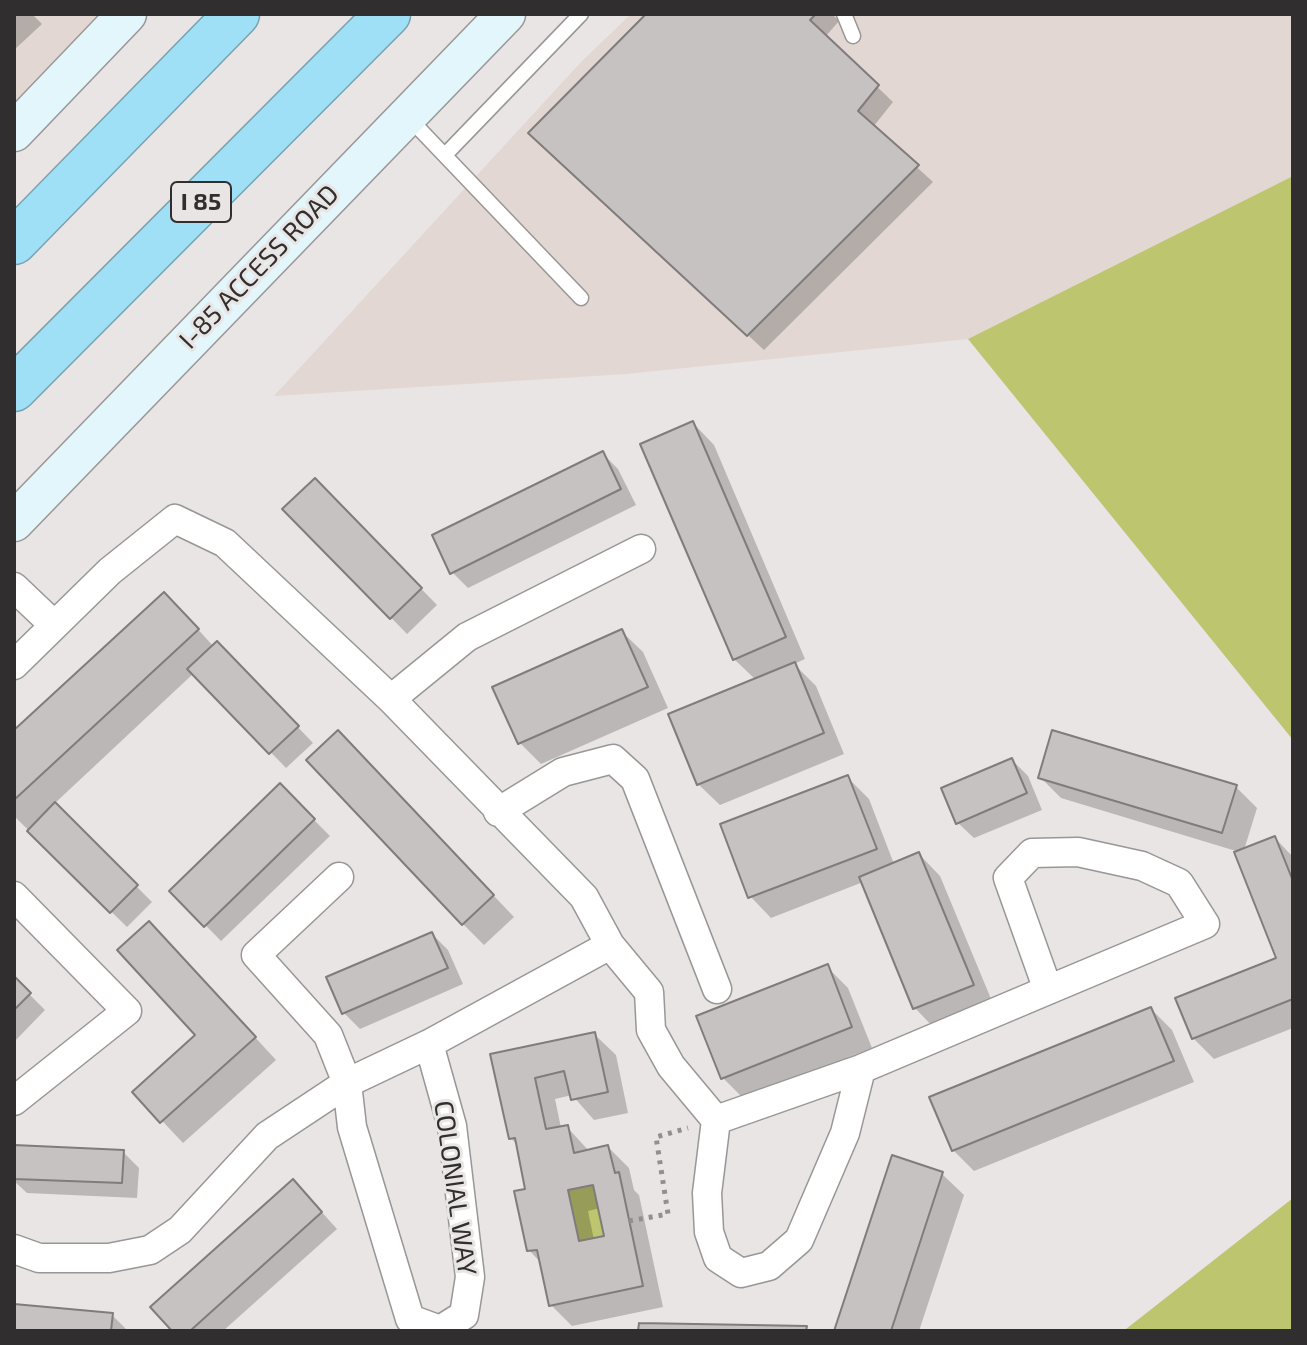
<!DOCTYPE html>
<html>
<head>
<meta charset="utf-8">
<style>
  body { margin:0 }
  #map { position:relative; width:1307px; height:1345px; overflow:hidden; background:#e9e5e4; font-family:"Exo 2",sans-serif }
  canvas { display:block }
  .frame { position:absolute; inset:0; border:16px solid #302e2e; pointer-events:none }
</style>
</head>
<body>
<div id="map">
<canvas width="1307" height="1345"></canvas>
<div class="frame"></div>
</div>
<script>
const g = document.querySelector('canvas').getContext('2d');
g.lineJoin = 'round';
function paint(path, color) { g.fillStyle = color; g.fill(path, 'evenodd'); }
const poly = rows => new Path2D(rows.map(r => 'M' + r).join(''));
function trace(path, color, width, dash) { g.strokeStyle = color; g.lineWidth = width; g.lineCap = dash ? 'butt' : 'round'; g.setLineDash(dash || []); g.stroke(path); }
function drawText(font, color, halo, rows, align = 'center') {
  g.font = font + ' "Exo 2",sans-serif'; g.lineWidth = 6; g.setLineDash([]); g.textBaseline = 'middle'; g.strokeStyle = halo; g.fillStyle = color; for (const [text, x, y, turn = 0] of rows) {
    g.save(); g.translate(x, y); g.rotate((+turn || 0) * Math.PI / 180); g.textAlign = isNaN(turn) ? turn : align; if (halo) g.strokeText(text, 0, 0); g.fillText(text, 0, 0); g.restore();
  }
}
const built = poly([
  [14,14,133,14,14,142],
  [631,14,1293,14,1293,176,968,339,626,374,274,396,582,61]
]);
const green = poly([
  [1293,176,1293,740,968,339],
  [593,1185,604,1236,579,1241,568,1190],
  [1293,1198,1293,1331,1124,1331,1126,1329]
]);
const shadow = poly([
  [14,14,32,14,42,24,14,50],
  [649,14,832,14,839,21,825,37,893,102,873,127,933,182,764,350,547,148],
  [693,423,714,445,805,659,794,664,816,686,844,754,720,805,698,784,756,680,734,659],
  [602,453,618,469,636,505,468,588,452,572],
  [315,480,437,605,407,634,285,509],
  [185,615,214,647,233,659,313,743,286,768,194,673,54,804,152,902,127,927,14,816,14,733],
  [621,631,643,652,668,708,541,764,520,743,495,688],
  [359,754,514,917,484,945,463,924],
  [1012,760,1028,776,1042,810,974,838,958,823],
  [1040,777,1236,787,1257,808,1244,850,1275,838,1293,857,1293,1028,1214,1059,1193,1038,1278,959,1236,851,1061,798],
  [848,778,869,799,894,864,919,854,940,876,994,1006,936,1030,915,1008,863,882,771,918,750,896],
  [280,786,330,836,221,941,172,891],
  [432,934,448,950,463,984,360,1029,344,1013],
  [170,945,276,1060,183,1143,135,1092,198,1035],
  [827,967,848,988,872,1048,744,1099,723,1078],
  [14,979,45,1010,14,1042],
  [1151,1009,1172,1030,1194,1082,974,1171,953,1150],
  [594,1034,616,1055,628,1113,594,1120,572,1095,555,1099,561,1128,567,1127,589,1151,608,1147,629,1168,634,1190,639,1195,663,1307,572,1326,551,1305,542,1264,529,1250,528,1190,518,1146,511,1138,493,1056],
  [600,1208,606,1237,594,1240,588,1211],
  [14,1147,123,1152,139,1168,137,1198,27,1193,14,1181],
  [942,1174,964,1195,919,1331,836,1331],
  [309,1198,337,1229,223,1331,175,1331],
  [14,1306,112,1315,128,1331,14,1331]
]);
const building = poly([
  [646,14,816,14,810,20,879,85,858,111,919,165,747,336,528,133,646,14],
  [693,421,786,637,733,660,640,444,693,421],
  [603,451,621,489,450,574,432,535,603,451],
  [315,478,422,588,390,619,282,509,315,478],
  [164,592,199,629,14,800,14,730,164,592],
  [622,629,648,687,518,744,492,687,622,629],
  [217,641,299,726,269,754,187,669,217,641],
  [795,662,824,733,697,785,668,714,795,662],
  [338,730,494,895,462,925,306,760,338,730],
  [1052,730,1237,785,1222,833,1038,778,1052,730],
  [1012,758,1027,793,956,824,941,788,1012,758],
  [848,775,877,849,748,898,720,824,848,775],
  [280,783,315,819,204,927,169,891,280,783],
  [55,802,138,885,110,913,27,831,55,802],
  [1275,836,1293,881,1293,999,1192,1039,1175,998,1276,958,1234,852,1275,836],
  [919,852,974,985,913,1009,859,877,919,852],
  [149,921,256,1037,160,1123,132,1092,195,1035,117,950,149,921],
  [432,932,448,968,342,1014,326,977,432,932],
  [828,964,852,1027,721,1079,696,1016,828,964],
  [14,976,31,993,14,1010,14,976],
  [1151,1007,1174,1061,952,1151,929,1097,1151,1007],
  [595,1032,608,1092,571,1100,564,1071,535,1078,546,1129,568,1125,574,1153,608,1145,615,1173,619,1172,643,1286,549,1306,537,1250,527,1251,514,1191,525,1189,515,1138,509,1139,490,1054,595,1032],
  [593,1185,604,1236,579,1241,568,1190,593,1185],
  [14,1145,124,1150,122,1183,14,1179,14,1145],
  [892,1155,943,1172,891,1331,834,1331,892,1155],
  [293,1179,322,1212,190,1331,172,1331,150,1307,293,1179],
  [14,1304,113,1313,111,1331,14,1331,14,1304],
  [639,1323,807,1326,806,1331,638,1331,639,1323]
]);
const path = poly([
  [629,1221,668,1214,656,1137,688,1128]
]);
const lane = poly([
  [844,14,853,36],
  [407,116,581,298],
  [445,155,581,14]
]);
const street = poly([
  [14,587,54,625],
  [14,665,110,571,175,519,225,543,391,699,584,897,610,945,649,992,651,1030,671,1066,716,1120],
  [391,699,467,637,641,549],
  [498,812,563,772,613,759,635,779,717,989],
  [339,877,256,955,328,1035,347,1083,352,1127,410,1319,440,1330,464,1315,470,1277,452,1126,429,1044],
  [14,896,127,1011,14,1101],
  [716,1120,861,1069,1048,990,1205,924,1179,883,1142,866,1078,852,1032,853,1008,878,1048,990],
  [716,1120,707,1193,709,1232,718,1258,741,1273,769,1266,799,1240,845,1133,861,1069],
  [14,1249,39,1258,109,1258,150,1250,180,1230,267,1136,347,1083,429,1044,610,945]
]);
const secondary = poly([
  [14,132,127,14],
  [14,522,506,14]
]);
const highway = poly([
  [14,242,237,14],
  [14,389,388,14]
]);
const shields = [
  [201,202,60]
];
const shieldNames = [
  ["I 85",201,202]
];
const streetNames = [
  ["I-85 ACCESS ROAD",259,267,-46],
  ["COLONIAL WAY",455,1188,82]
];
paint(built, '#e2d7d2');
paint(green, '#bdc56f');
paint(shadow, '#0003');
paint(building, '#c5c2c1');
trace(building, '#7f7c7b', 2);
trace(lane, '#999695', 17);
trace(street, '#999695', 31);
trace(secondary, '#999695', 41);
trace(highway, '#78a2b0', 47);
trace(path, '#928f8e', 5, [4, 6]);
trace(lane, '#fff', 14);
trace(street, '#fff', 28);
trace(secondary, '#e2f6fc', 38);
trace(highway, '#9fe0f6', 44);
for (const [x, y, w] of shields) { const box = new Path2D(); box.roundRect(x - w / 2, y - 20, w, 40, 6); g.fillStyle = '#e9e5e4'; g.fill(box); trace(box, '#302e2e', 2); }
drawText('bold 24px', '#302e2e', null, shieldNames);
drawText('26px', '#302e2e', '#e9e5e4', streetNames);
</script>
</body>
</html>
